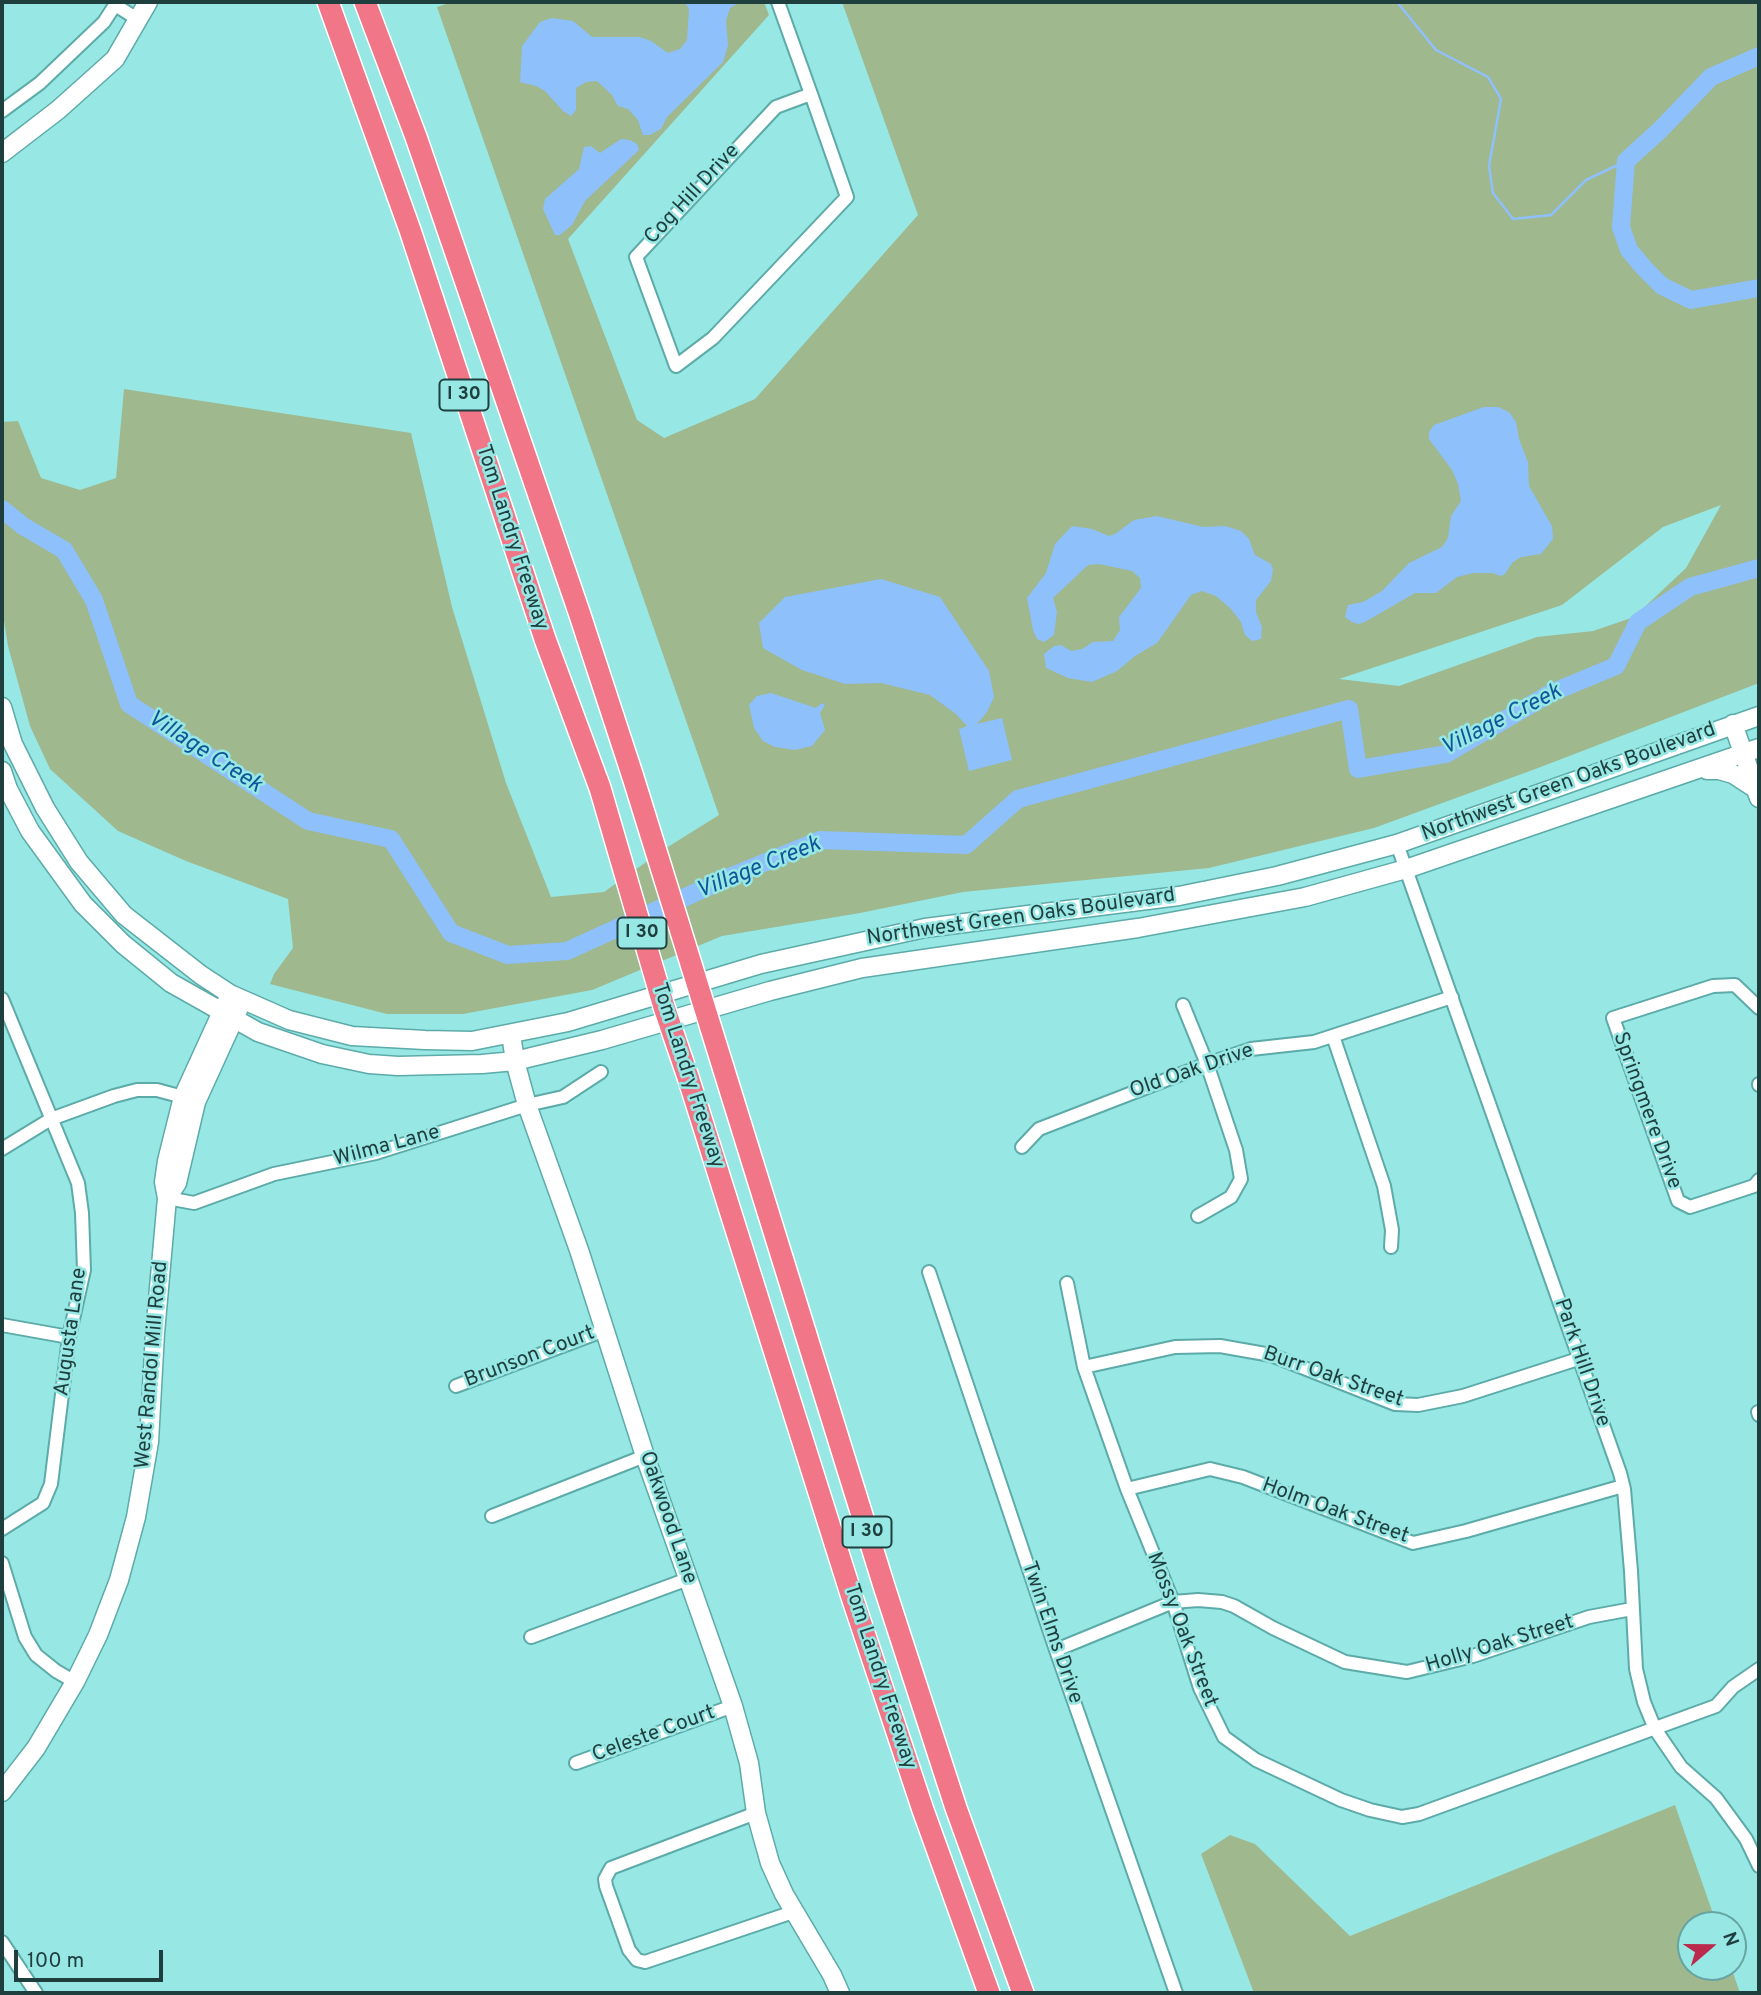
<!DOCTYPE html>
<html>
<head>
<meta charset="utf-8">
<style>
  body { margin:0 }
  #map { position:relative; width:1761px; height:1995px; overflow:hidden; background:#97e7e4; font-family:Overpass,sans-serif }
  canvas { display:block }
  .frame { position:absolute; inset:0; border:4px solid #1e3f3e; pointer-events:none }
  .north { position:absolute; left:1677px; top:1911px; width:70px; height:70px; box-sizing:border-box; background:#97e7e4; border:2px solid #67a4a2; border-radius:50%; rotate:70deg; font-size:19px; font-weight:700; line-height:28px; text-align:center; color:#1e3f3e }
  .north::after { content:''; display:block; margin:auto; width:24px; height:32px; background:#bb2a4d; clip-path:polygon(50% 0,100% 100%,50% 72%,0 100%) }
  .scale { position:absolute; left:14px; top:1950px; width:149px; height:32px; box-sizing:border-box; border:4px solid #1e3f3e; border-top:0; padding-left:9px; font-size:21px; line-height:24px; white-space:nowrap; color:#1e3f3e; -webkit-text-stroke:5px #97e7e4; paint-order:stroke }
</style>
</head>
<body>
<div id="map">
<canvas width="1761" height="1995"></canvas>
<div class="frame"></div>
<div class="north">N</div>
<div class="scale">100 m</div>
</div>
<script>
const g = document.querySelector('canvas').getContext('2d');
g.lineJoin = 'round';
function paint(path, color) { g.fillStyle = color; g.fill(path, 'evenodd'); }
const poly = rows => new Path2D(rows.map(r => 'M' + r).join(''));
function trace(path, color, width, dash) { g.strokeStyle = color; g.lineWidth = width; g.lineCap = dash ? 'butt' : 'round'; g.setLineDash(dash || []); g.stroke(path); }
function drawText(font, color, halo, rows, align = 'center') {
  g.font = font + ' Overpass,sans-serif'; g.lineWidth = 5; g.setLineDash([]); g.textBaseline = 'middle'; g.strokeStyle = halo; g.fillStyle = color; for (const [text, x, y, turn = 0] of rows) {
    g.save(); g.translate(x, y); g.rotate((+turn || 0) * Math.PI / 180); g.textAlign = isNaN(turn) ? turn : align; if (halo) g.strokeText(text, 0, 0); g.fillText(text, 0, 0); g.restore();
  }
}
const green = poly([
  [452,2,764,2,769,15,568,239,637,420,664,438,755,399,918,215,842,2,1759,2,1759,683,1538,768,1374,828,1209,868,963,892,860,913,722,936,592,990,463,1014,387,1014,270,984,274,974,293,948,288,899,186,861,118,831,50,769,30,726,8,646,2,608,2,422,18,421,41,478,80,490,116,478,124,389,411,433,452,607,506,783,551,897,604,892,663,850,719,815,437,7],
  [1721,505,1686,568,1634,617,1593,631,1537,637,1399,686,1339,679,1562,605,1663,527],
  [1675,1805,1717,1925,1691,1925,1691,1967,1731,1967,1740,1993,1254,1993,1201,1854,1230,1835,1255,1844,1350,1936]
]);
const water = poly([
  [685,2,740,2,730,8,726,21,728,45,723,62,667,117,661,129,650,135,643,135,638,120,628,109,618,106,612,95,597,81,586,82,576,88,576,110,571,116,563,111,545,91,536,86,520,82,522,46,540,22,552,18,573,21,592,37,640,37,651,41,668,53,680,49,687,40,689,9],
  [621,139,630,140,637,144,639,150,585,201,572,225,560,235,555,235,543,209,545,199,579,169,584,147,591,146,600,153],
  [1484,407,1498,407,1509,412,1516,422,1519,439,1528,462,1529,486,1552,526,1553,539,1541,554,1521,557,1512,563,1505,574,1501,576,1492,573,1473,573,1457,577,1436,593,1415,593,1365,622,1358,624,1352,622,1345,617,1348,605,1363,602,1382,591,1409,563,1442,547,1448,538,1451,516,1461,501,1458,484,1452,470,1429,439,1429,432,1434,425],
  [1157,516,1203,527,1225,526,1241,531,1249,539,1255,555,1271,564,1273,570,1271,581,1256,600,1256,612,1262,627,1261,639,1252,641,1245,635,1241,622,1231,609,1216,596,1202,591,1191,595,1157,643,1135,656,1117,671,1092,682,1068,678,1046,668,1044,654,1054,646,1061,645,1071,651,1082,649,1093,642,1113,641,1120,630,1119,617,1141,588,1140,578,1132,571,1099,564,1088,565,1053,598,1057,612,1054,635,1044,642,1037,639,1033,630,1027,598,1046,573,1055,544,1072,526,1092,529,1109,536,1115,534,1134,520],
  [881,579,940,597,989,671,994,697,987,712,977,724,1002,718,1012,760,969,771,959,729,967,726,956,714,930,695,881,683,845,684,802,670,763,648,759,623,785,597],
  [771,693,816,708,822,703,825,705,820,713,825,730,812,746,795,750,775,747,763,741,754,728,749,705,757,696]
]);
const stream = poly([
  [1397,2,1436,50,1488,77,1501,99,1489,166,1493,193,1513,219,1551,215,1586,180,1626,161]
]);
const river = poly([
  [1759,56,1711,77,1660,130,1626,161,1621,227,1629,250,1644,268,1662,286,1691,300,1759,288],
  [2,509,23,526,64,550,94,600,129,704,308,821,391,839,451,933,508,955,567,951,734,875,820,840,966,845,1018,799,1349,709,1358,769,1446,754,1551,693,1616,666,1638,622,1690,587,1759,568]
]);
const street = poly([
  [778,2,811,94,847,197,713,338,676,366,636,257,776,107,811,94],
  [115,5,139,20],
  [2,111,40,83,104,22,117,2],
  [1397,844,1620,1473,1624,1489,1631,1571,1636,1669,1644,1702,1655,1729,1681,1767,1716,1798,1746,1839,1759,1866],
  [2,999,78,1183,82,1213,84,1270,69,1337,51,1484,43,1503,2,1529],
  [1183,1005,1207,1064,1236,1150,1241,1179,1231,1197,1198,1216],
  [1759,1008,1735,985,1713,986,1613,1018,1678,1201,1690,1207,1754,1186,1759,1180],
  [1333,1036,1384,1186,1392,1230,1391,1247],
  [1759,1084,1759,1085],
  [1022,1147,1039,1129,1207,1064,1251,1049,1314,1042,1452,997],
  [2,1149,51,1119,114,1096,137,1090,157,1090,183,1097],
  [167,1198,194,1203,274,1174,376,1153,527,1105,563,1097,601,1072],
  [929,1272,1056,1650,1176,1993],
  [1067,1283,1084,1367,1127,1489,1173,1602,1200,1688,1224,1737,1256,1760,1341,1800,1370,1810,1402,1817,1419,1814,1716,1706,1733,1687,1759,1669],
  [2,1325,69,1337],
  [1084,1367,1175,1347,1220,1346,1271,1355,1395,1404,1418,1405,1463,1396,1578,1359],
  [456,1386,605,1330],
  [1758,1412,1759,1415],
  [1127,1489,1210,1469,1243,1477,1413,1543,1466,1531,1623,1486],
  [492,1516,645,1456],
  [2,1563,25,1637,36,1655,56,1671,75,1682],
  [531,1637,688,1579],
  [1056,1650,1173,1602,1198,1600,1222,1602,1234,1606,1273,1628,1345,1662,1407,1672,1473,1656,1589,1617,1632,1609],
  [576,1763,733,1706],
  [756,1813,611,1868,605,1879,606,1886,629,1950,637,1960,645,1962,793,1912],
  [2,1942,36,1993]
]);
const secondary = poly([
  [2,153,58,110,115,59,148,2],
  [2,707,13,744,45,808,79,862,124,915,201,975,230,994,289,1020,352,1036,425,1040,472,1041,568,1022,761,964,925,928,1179,896,1277,876,1397,844,1759,716],
  [1733,724,1759,798],
  [1707,770,1719,770,1733,774,1756,789],
  [2,771,8,789,30,831,83,904,123,944,171,983,258,1032,322,1054,369,1064,398,1066,482,1064,515,1061,602,1040,770,991,862,968,1138,928,1305,897,1406,869,1759,748],
  [511,1034,515,1061,527,1105,579,1250,645,1456,733,1706,749,1763,756,1813,770,1863,784,1894,832,1975,840,1993],
  [167,1198,177,1183,196,1102,238,1010],
  [2,1792,36,1748,75,1682,98,1635,119,1580,136,1517,149,1442,155,1333,167,1198,164,1182,167,1161,183,1097,226,1003]
]);
const highway = poly([
  [328,2,410,230,545,639,600,788],
  [365,2,416,137,579,612,633,777],
  [723,1067,884,1586,956,1808,1023,1993],
  [688,1077,851,1594,923,1810,989,1993]
]);
const highwayBridge = poly([
  [633,777,723,1067],
  [600,788,664,1007,688,1077]
]);
const shields = [
  [464,395,49],
  [642,933,49],
  [867,1532,49]
];
const shieldNames = [
  ["I 30",464,395],
  ["I 30",642,933],
  ["I 30",867,1532]
];
const streetNames = [
  ["Cog Hill Drive",693,195,-47],
  ["Tom Landry Freeway",511,538,72],
  ["Northwest Green Oaks Boulevard",1569,783,-20],
  ["Northwest Green Oaks Boulevard",1021,918,-8],
  ["Old Oak Drive",1192,1072,-19],
  ["Tom Landry Freeway",687,1076,72],
  ["Springmere Drive",1646,1111,70],
  ["Wilma Lane",387,1147,-15],
  ["Augusta Lane",72,1332,-82],
  ["Brunson Court",530,1358,-21],
  ["Park Hill Drive",1581,1363,71],
  ["West Randol Mill Road",153,1365,-85],
  ["Burr Oak Street",1333,1378,19],
  ["Holm Oak Street",1335,1512,20],
  ["Oakwood Lane",667,1518,71],
  ["Mossy Oak Street",1181,1630,69],
  ["Twin Elms Drive",1051,1633,71],
  ["Holly Oak Street",1500,1645,-17],
  ["Tom Landry Freeway",879,1677,72],
  ["Celeste Court",654,1735,-20]
];
const waterNames = [
  ["Village Creek",1502,721,-27],
  ["Village Creek",204,753,33],
  ["Village Creek",759,869,-22]
];
paint(green, '#9fb88e');
paint(water, '#8ec0fb');
trace(stream, '#8ec0fb', 2.5);
trace(river, '#8ec0fb', 18);
trace(street, '#5caba9', 16);
trace(secondary, '#5caba9', 21);
trace(highway, '#fff', 24);
trace(street, '#fff', 12);
trace(secondary, '#fff', 18);
trace(highway, '#f07688', 21);
trace(highwayBridge, '#fff', 24, []);
trace(highwayBridge, '#f07688', 21);
for (const [x, y, w] of shields) { const box = new Path2D(); box.roundRect(x - w / 2, y - 15.5, w, 31, 5); g.fillStyle = '#97e7e4'; g.fill(box); trace(box, '#1e3f3e', 2); }
drawText('bold 19px', '#1e3f3e', null, shieldNames);
drawText('21px', '#1e3f3e', '#97e7e4', streetNames);
drawText('italic 23px', '#0d569a', '#97e7e4', waterNames);
</script>
</body>
</html>
